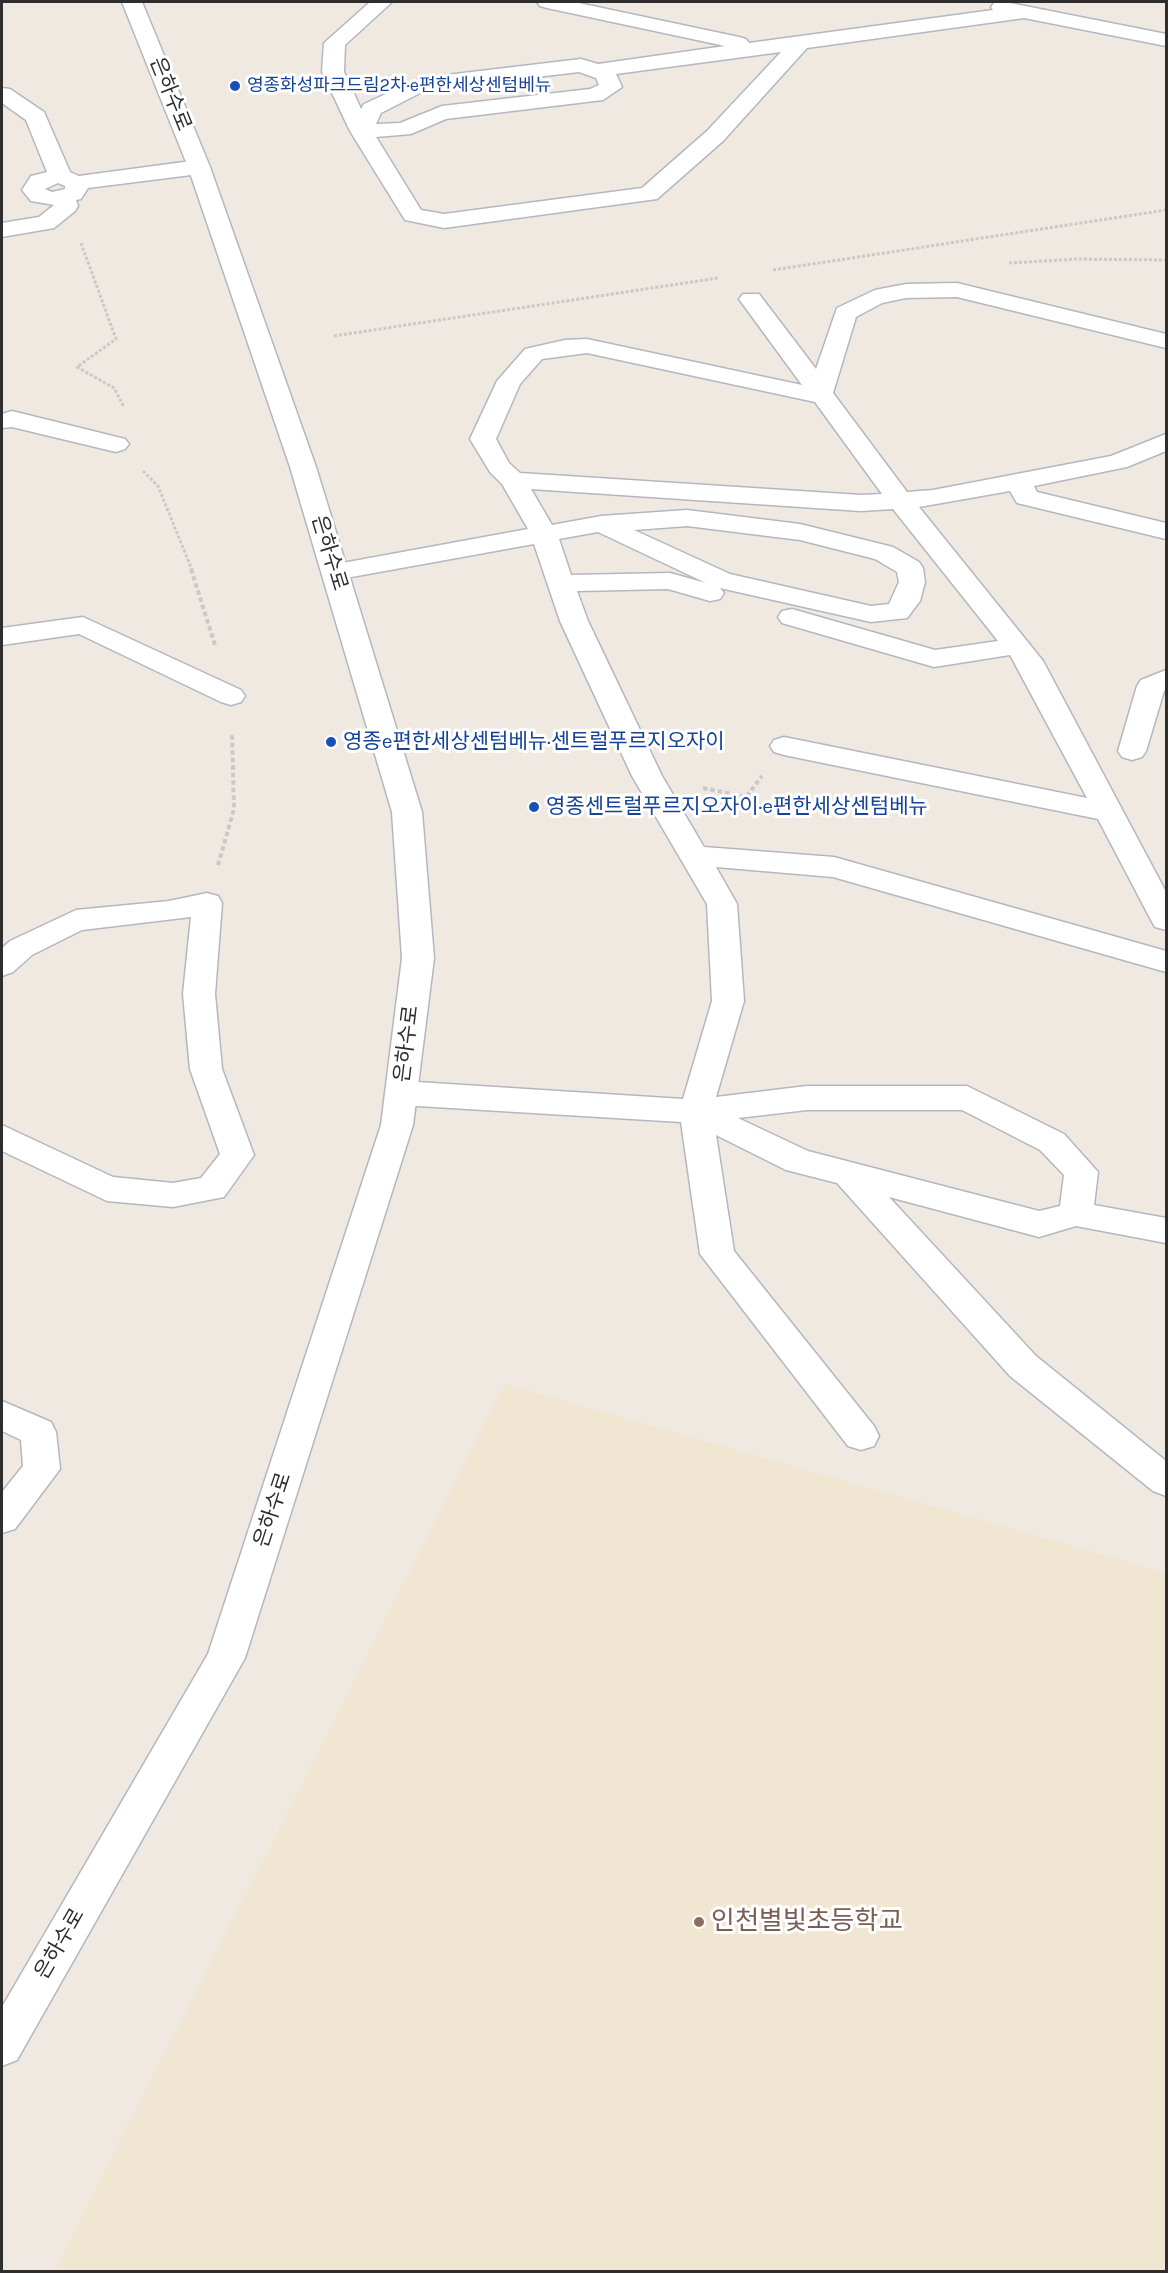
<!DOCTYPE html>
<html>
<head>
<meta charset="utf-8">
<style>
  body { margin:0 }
  #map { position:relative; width:1168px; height:2273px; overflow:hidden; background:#efe9e1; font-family:Karla,sans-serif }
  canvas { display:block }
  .frame { position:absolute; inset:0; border:3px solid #2e2e2e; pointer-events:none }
</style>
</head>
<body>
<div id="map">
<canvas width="1168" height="2273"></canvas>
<div class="frame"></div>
</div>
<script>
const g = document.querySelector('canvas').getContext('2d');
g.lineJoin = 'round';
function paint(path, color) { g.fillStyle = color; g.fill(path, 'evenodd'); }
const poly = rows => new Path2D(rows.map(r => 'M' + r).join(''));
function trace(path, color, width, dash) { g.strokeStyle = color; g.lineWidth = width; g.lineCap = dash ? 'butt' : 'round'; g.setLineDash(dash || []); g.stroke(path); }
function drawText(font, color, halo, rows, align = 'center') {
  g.font = font + ' Karla,"Noto Sans KR",sans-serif'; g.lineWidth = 6; g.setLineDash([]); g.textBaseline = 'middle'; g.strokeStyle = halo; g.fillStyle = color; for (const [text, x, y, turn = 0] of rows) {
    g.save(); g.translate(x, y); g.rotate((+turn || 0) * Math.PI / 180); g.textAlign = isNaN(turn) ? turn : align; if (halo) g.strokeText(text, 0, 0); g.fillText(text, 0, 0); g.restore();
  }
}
const education = poly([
  [505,1384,1166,1573,1166,2271,54,2271]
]);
const pathFar1 = poly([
  [81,243,116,339,77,367,114,388,124,407],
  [1009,263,1078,259,1166,260],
  [773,270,1166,210],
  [334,336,718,278],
  [143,471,158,486,192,570]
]);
const path = poly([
  [191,569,215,645],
  [703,788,746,797,762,776],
  [218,865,234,809,232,734]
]);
const service = poly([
  [370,2,392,2,345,45,344,72,361,109,364,104,421,78,581,59,598,64,725,46,547,8,540,6,537,2,574,2,739,37,746,39,749,43,993,10,991,7,994,3,1005,2,1166,34,1166,46,1024,18,807,48,723,141,657,199,444,228,405,220,350,131,322,72,324,43,370,2],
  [781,52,707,131,642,188,444,214,421,210,376,137,411,134,446,119,603,100,622,87,616,74,781,52],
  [579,72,596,78,599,85,590,89,442,106,400,123,376,124,381,113,426,90,579,72],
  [2,88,10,89,44,112,70,172,79,176,199,160,207,162,210,167,207,172,199,174,88,188,81,199,76,200,78,206,75,211,54,228,2,237,2,223,39,217,54,205,31,201,22,190,31,176,47,172,26,120,2,103,2,88],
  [58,183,65,186,65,189,52,192,45,189,58,183],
  [957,283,1166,334,1166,348,957,297,906,298,882,303,856,317,833,393,907,492,933,490,1111,456,1166,434,1166,451,1127,467,1034,486,1037,492,1166,523,1166,539,1017,503,1010,491,919,507,1043,661,1166,892,1166,930,1155,927,1151,920,1098,819,784,755,774,752,770,746,774,740,784,737,1087,798,1010,655,934,667,782,623,778,617,782,611,792,609,935,650,998,641,893,509,861,511,531,489,552,525,601,516,687,510,800,524,893,547,919,562,923,568,925,582,920,601,907,618,871,622,720,588,724,593,720,599,710,601,668,589,577,591,588,621,662,776,704,847,834,857,1166,951,1166,972,833,877,716,867,737,904,744,1001,716,1097,807,1086,967,1086,1064,1134,1098,1172,1094,1205,1166,1218,1166,1243,1076,1226,1039,1237,889,1197,1036,1356,1166,1461,1166,1496,1153,1491,1010,1376,837,1183,786,1170,716,1135,734,1251,874,1426,879,1436,874,1446,861,1450,848,1446,700,1254,681,1122,401,1105,390,1101,385,1093,390,1085,401,1081,683,1099,712,1001,707,904,632,776,560,621,534,544,335,580,326,578,322,572,326,566,528,529,502,484,490,472,470,439,497,381,525,349,565,340,587,339,802,385,739,299,743,294,759,294,816,369,837,308,875,290,906,284,957,283],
  [587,353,815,402,882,494,861,495,520,473,509,463,496,439,520,384,542,359,587,353],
  [687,526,800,540,875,559,897,572,899,582,889,604,871,606,730,574,634,530,687,526],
  [598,532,706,583,670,573,571,575,559,539,598,532],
  [807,1110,962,1110,1040,1150,1064,1175,1060,1206,1039,1211,808,1151,738,1118,807,1110],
  [12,411,125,439,129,444,125,449,116,452,12,427,2,428,2,414,12,411],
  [83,617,241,690,245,696,241,702,231,705,221,702,79,634,2,645,2,628,83,617],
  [1166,670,1166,689,1164,691,1146,751,1142,757,1132,760,1122,757,1118,751,1137,686,1141,680,1166,670],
  [207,893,218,896,222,903,215,994,222,1069,254,1155,224,1197,173,1207,107,1201,2,1151,2,1125,113,1177,173,1183,201,1178,220,1154,190,1069,183,994,191,917,82,930,32,955,13,972,2,976,2,948,10,941,76,910,169,901,207,893],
  [2,1401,51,1422,56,1432,60,1469,15,1529,2,1533,2,1492,23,1466,21,1440,2,1431,2,1401]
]);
const tertiary = poly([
  [122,2,142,2,210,167,316,467,422,812,434,958,413,1125,245,1658,17,2060,2,2066,2,2007,208,1654,381,1125,402,958,392,812,290,467,188,167,122,2]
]);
const markers = [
  [235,86,6,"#1a4fb4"],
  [331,742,6,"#1a4fb4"],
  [534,807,6,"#1a4fb4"],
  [699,1922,6,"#8d6e63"]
];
const farTransitnames = [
  ["영종화성파크드림2차·e편한세상센텀베뉴",247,86]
];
const streetNames = [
  ["은하수로",170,94,68],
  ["은하수로",329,553,73],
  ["은하수로",407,1044,-83],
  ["은하수로",273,1510,-72],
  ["은하수로",60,1944,-60]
];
const transitNames = [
  ["영종e편한세상센텀베뉴·센트럴푸르지오자이",343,742],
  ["영종센트럴푸르지오자이·e편한세상센텀베뉴",546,807]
];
const nearEducationnames = [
  ["인천별빛초등학교",711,1922]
];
paint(education, '#f0e6d1');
trace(service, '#b4b7c1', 3);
trace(tertiary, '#b4b7c1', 3);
trace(pathFar1, '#c9c9c9', 3, [3, 2]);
trace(path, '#c9c9c9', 4, [4.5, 3]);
paint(service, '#fff');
paint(tertiary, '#fff');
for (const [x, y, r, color] of markers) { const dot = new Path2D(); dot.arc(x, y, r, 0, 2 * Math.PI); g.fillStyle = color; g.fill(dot); trace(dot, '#fff', 2); }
drawText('18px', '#164399', '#fff', farTransitnames, 'left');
drawText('21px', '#2e2e2e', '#fff', streetNames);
drawText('21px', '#164399', '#fff', transitNames, 'left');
drawText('26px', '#785e54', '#fff', nearEducationnames, 'left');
</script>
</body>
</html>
